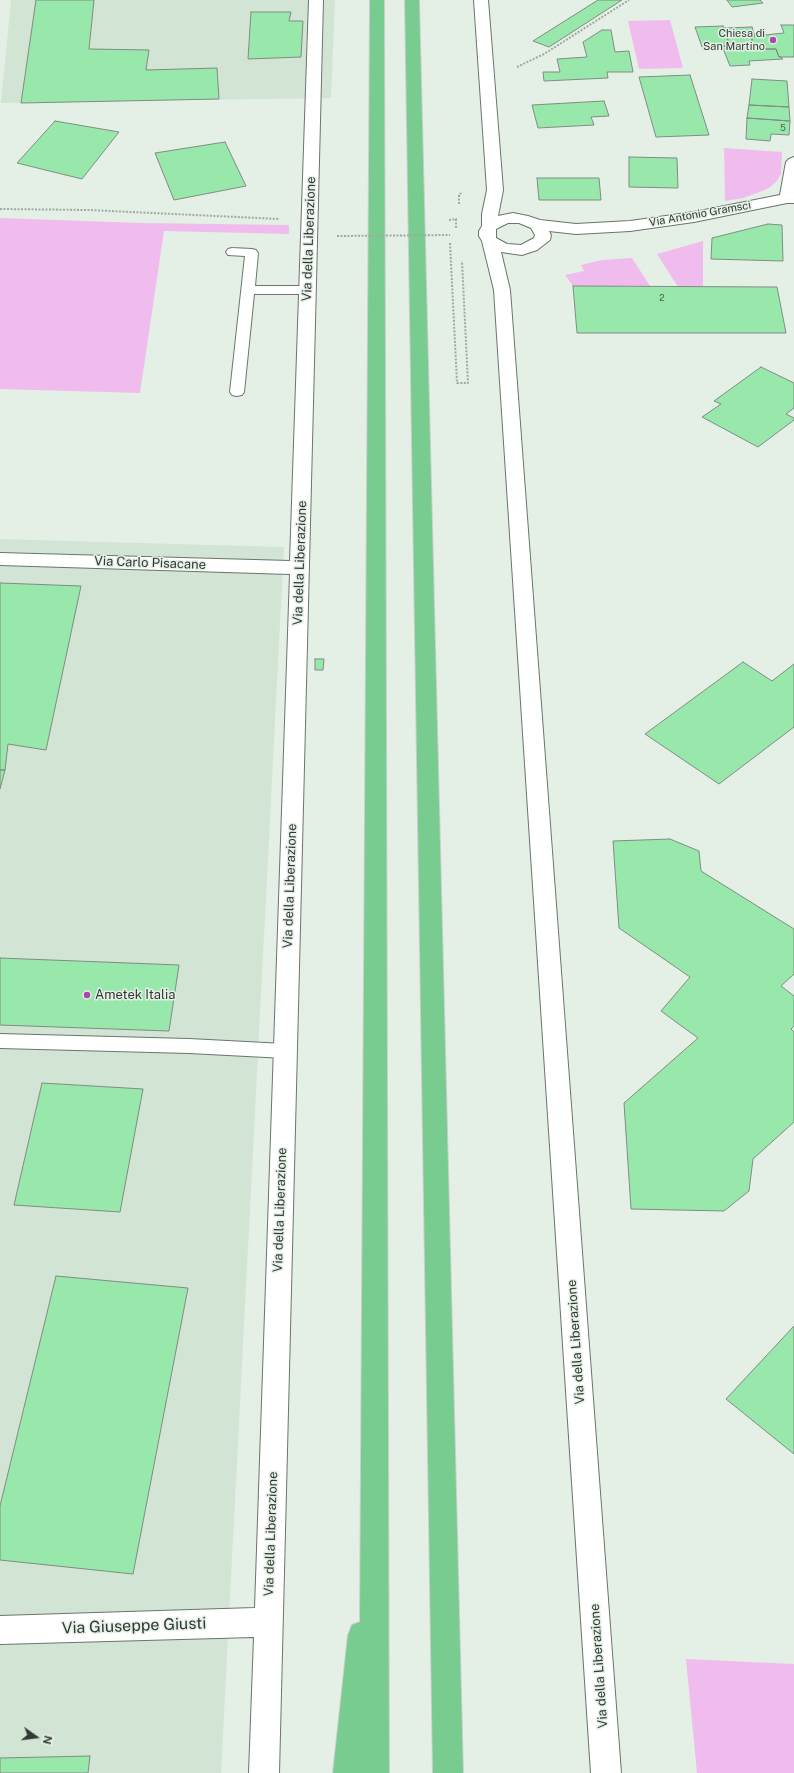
<!DOCTYPE html>
<html>
<head>
<meta charset="utf-8">
<style>
  body { margin:0 }
  #map { position:relative; width:794px; height:1773px; overflow:hidden; background:#e4f0e6; font-family:"Public Sans",sans-serif }
  canvas { display:block }
  .north { position:absolute; left:16px; top:1717px; width:40px; height:40px; -webkit-text-stroke:3px #e4f0e6; paint-order:stroke; rotate:104deg; font-size:11px; font-weight:700; line-height:16px; text-align:center; color:#333834 }
  .north::after { content:''; display:block; margin:auto; width:14px; height:18px; background:#333834; clip-path:polygon(50% 0,100% 100%,50% 72%,0 100%) }
</style>
</head>
<body>
<div id="map">
<canvas width="794" height="1773"></canvas>
<div class="north">N</div>
</div>
<script>
const g = document.querySelector('canvas').getContext('2d');
g.lineJoin = 'round';
function paint(path, color) { g.fillStyle = color; g.fill(path, 'evenodd'); }
const poly = rows => new Path2D(rows.map(r => 'M' + r).join(''));
function trace(path, color, width, dash) { g.strokeStyle = color; g.lineWidth = width; g.lineCap = dash ? 'butt' : 'round'; g.setLineDash(dash || []); g.stroke(path); }
function drawText(font, color, halo, rows, align = 'center') {
  g.font = font + ' "Public Sans",sans-serif'; g.lineWidth = 3; g.setLineDash([]); g.textBaseline = 'middle'; g.strokeStyle = halo; g.fillStyle = color; for (const [text, x, y, turn = 0] of rows) {
    g.save(); g.translate(x, y); g.rotate((+turn || 0) * Math.PI / 180); g.textAlign = isNaN(turn) ? turn : align; if (halo) g.strokeText(text, 0, 0); g.fillText(text, 0, 0); g.restore();
  }
}
const built = poly([
  [11,0,335,0,331,98,1,103],
  [0,539,284,547,221,1773,0,1773]
]);
const green = poly([
  [670,20,683,68,639,69,628,21],
  [724,148,782,152,781,174,777,181,769,188,757,193,743,198,725,201],
  [0,218,142,223,289,225,289,234,164,231,140,393,0,389],
  [703,241,703,287,678,287,657,254],
  [632,258,650,286,573,286,565,275,584,271,581,265,602,260],
  [686,1659,794,1664,794,1773,697,1773]
]);
const building = poly([
  [36,0,94,0,89,49,149,50,146,70,217,68,219,99,21,103,36,0],
  [598,0,622,0,549,47,533,41,598,0],
  [727,0,760,0,763,3,732,7,727,0],
  [251,12,291,12,289,21,303,21,301,57,248,59,251,12],
  [781,25,794,25,794,57,779,57,776,49,760,49,754,46,752,42,752,38,755,36,784,33,781,25],
  [723,26,730,46,702,47,695,27,723,26],
  [752,27,755,36,752,38,752,42,754,46,760,49,776,49,779,57,781,57,783,59,749,61,750,65,730,66,722,46,730,46,724,28,752,27],
  [602,30,611,30,615,52,629,51,633,72,607,72,608,78,544,81,543,72,560,72,557,59,587,57,583,42,602,30],
  [690,75,709,135,656,137,639,77,690,75],
  [752,79,787,81,789,107,749,105,752,79],
  [604,101,609,116,591,117,594,125,538,128,532,105,604,101],
  [749,105,789,107,790,121,747,118,749,105],
  [747,118,790,121,789,135,771,134,770,141,746,139,747,118],
  [55,121,119,132,82,179,17,163,55,121],
  [225,142,246,186,174,200,155,153,225,142],
  [629,157,677,158,678,188,629,187,629,157],
  [537,178,599,178,601,200,539,200,537,178],
  [768,224,782,225,783,261,711,259,712,238,768,224],
  [573,286,777,287,786,333,577,333,573,286],
  [761,367,794,383,794,408,786,414,794,418,794,420,758,447,702,417,721,404,714,401,761,367],
  [0,583,81,586,46,750,8,744,5,770,0,770,0,583],
  [315,659,324,659,323,670,315,670,315,659],
  [743,662,772,681,794,664,794,727,719,784,645,734,743,662],
  [0,770,5,770,0,789,0,770],
  [670,839,699,851,701,871,794,929,794,974,781,986,794,996,794,1026,791,1029,794,1032,794,1122,753,1159,749,1191,724,1211,631,1209,624,1103,698,1038,661,1011,690,977,619,928,613,841,670,839],
  [0,958,179,965,169,1031,0,1025,0,958],
  [42,1083,143,1089,120,1212,14,1205,42,1083],
  [56,1276,188,1288,133,1574,0,1560,0,1506,56,1276],
  [794,1326,794,1454,726,1399,794,1326],
  [90,1756,88,1773,0,1773,0,1758,90,1756]
]);
const path = poly([
  [517,67,544,54,629,0],
  [459,204,459,194,463,193],
  [0,209,90,210,279,219],
  [449,220,456,219,456,228],
  [450,243,457,383,468,383,462,261]
]);
const service = poly([
  [232,248,252,249,256,250,258,253,255,286,308,286,313,287,314,290,313,293,308,294,254,294,244,392,242,395,237,396,232,395,230,392,245,256,228,255,226,252,228,249,232,248],
  [0,1034,189,1039,285,1044,291,1046,294,1051,291,1056,285,1058,189,1053,0,1048,0,1034]
]);
const minor = poly([
  [309,0,323,0,279,1773,249,1773,254,1637,0,1644,0,1616,255,1608,290,574,0,565,0,553,290,561,309,0],
  [474,0,488,0,503,190,498,216,513,213,528,216,540,220,576,224,630,221,694,212,780,195,786,162,789,159,794,157,794,203,787,203,694,222,630,231,576,234,549,231,551,235,550,240,537,250,522,255,501,252,510,290,621,1773,591,1773,494,290,482,241,479,236,479,231,482,226,482,214,487,190,474,0],
  [508,223,519,223,531,228,535,235,534,238,521,245,507,244,496,238,496,229,508,223]
]);
const trunk = poly([
  [370,0,384,0,389,1773,333,1773,348,1635,352,1625,360,1622,370,0],
  [405,0,419,0,463,1773,433,1773,405,0]
]);
const pathBridge = poly([
  [337,236,450,235]
]);
const markers = [
  [773,40,4,"#ac47ac"],
  [87,995,4,"#ac47ac"]
];
const farNumbernames = [
  ["5",783,128],
  ["2",662,298]
];
const farPoinames = [
  ["Chiesa di",765,34],
  ["San Martino",765,47]
];
const farStreetnames = [
  ["Via Antonio Gramsci",700,214,-10]
];
const streetNames = [
  ["Via della Liberazione",309,239,-88],
  ["Via Carlo Pisacane",150,563,2],
  ["Via della Liberazione",300,563,-88],
  ["Via della Liberazione",290,886,-88],
  ["Via della Liberazione",280,1210,-88],
  ["Via della Liberazione",576,1342,-94],
  ["Via della Liberazione",271,1534,-88],
  ["Via della Liberazione",599,1666,-94]
];
const poiNames = [
  ["Ametek Italia",95,995]
];
const nearStreetnames = [
  ["Via Giuseppe Giusti",134,1626,-2]
];
paint(built, '#d2e5d5');
paint(green, '#f0bcee');
paint(building, '#98e7ab');
trace(building, '#818c83', 1);
trace(service, '#6a756c', 2);
trace(minor, '#6a756c', 2);
trace(trunk, '#cecfce', 2);
trace(path, '#9fa9a1', 2, [2, 1.5]);
paint(service, '#fff');
paint(minor, '#fff');
paint(trunk, '#78cc90');
trace(pathBridge, '#9fa9a1', 2, [2, 1.5]);
for (const [x, y, r, color] of markers) { const dot = new Path2D(); dot.arc(x, y, r, 0, 2 * Math.PI); g.fillStyle = color; g.fill(dot); trace(dot, '#e4f0e6', 1.5); }
drawText('9px', '#4c6452', null, farNumbernames);
drawText('11px', '#333834', '#e4f0e6', farPoinames, 'right');
drawText('11px', '#333834', '#e4f0e6', farStreetnames);
drawText('13px', '#333834', '#e4f0e6', streetNames);
drawText('13px', '#333834', '#e4f0e6', poiNames, 'left');
drawText('16px', '#333834', '#e4f0e6', nearStreetnames);
</script>
</body>
</html>
